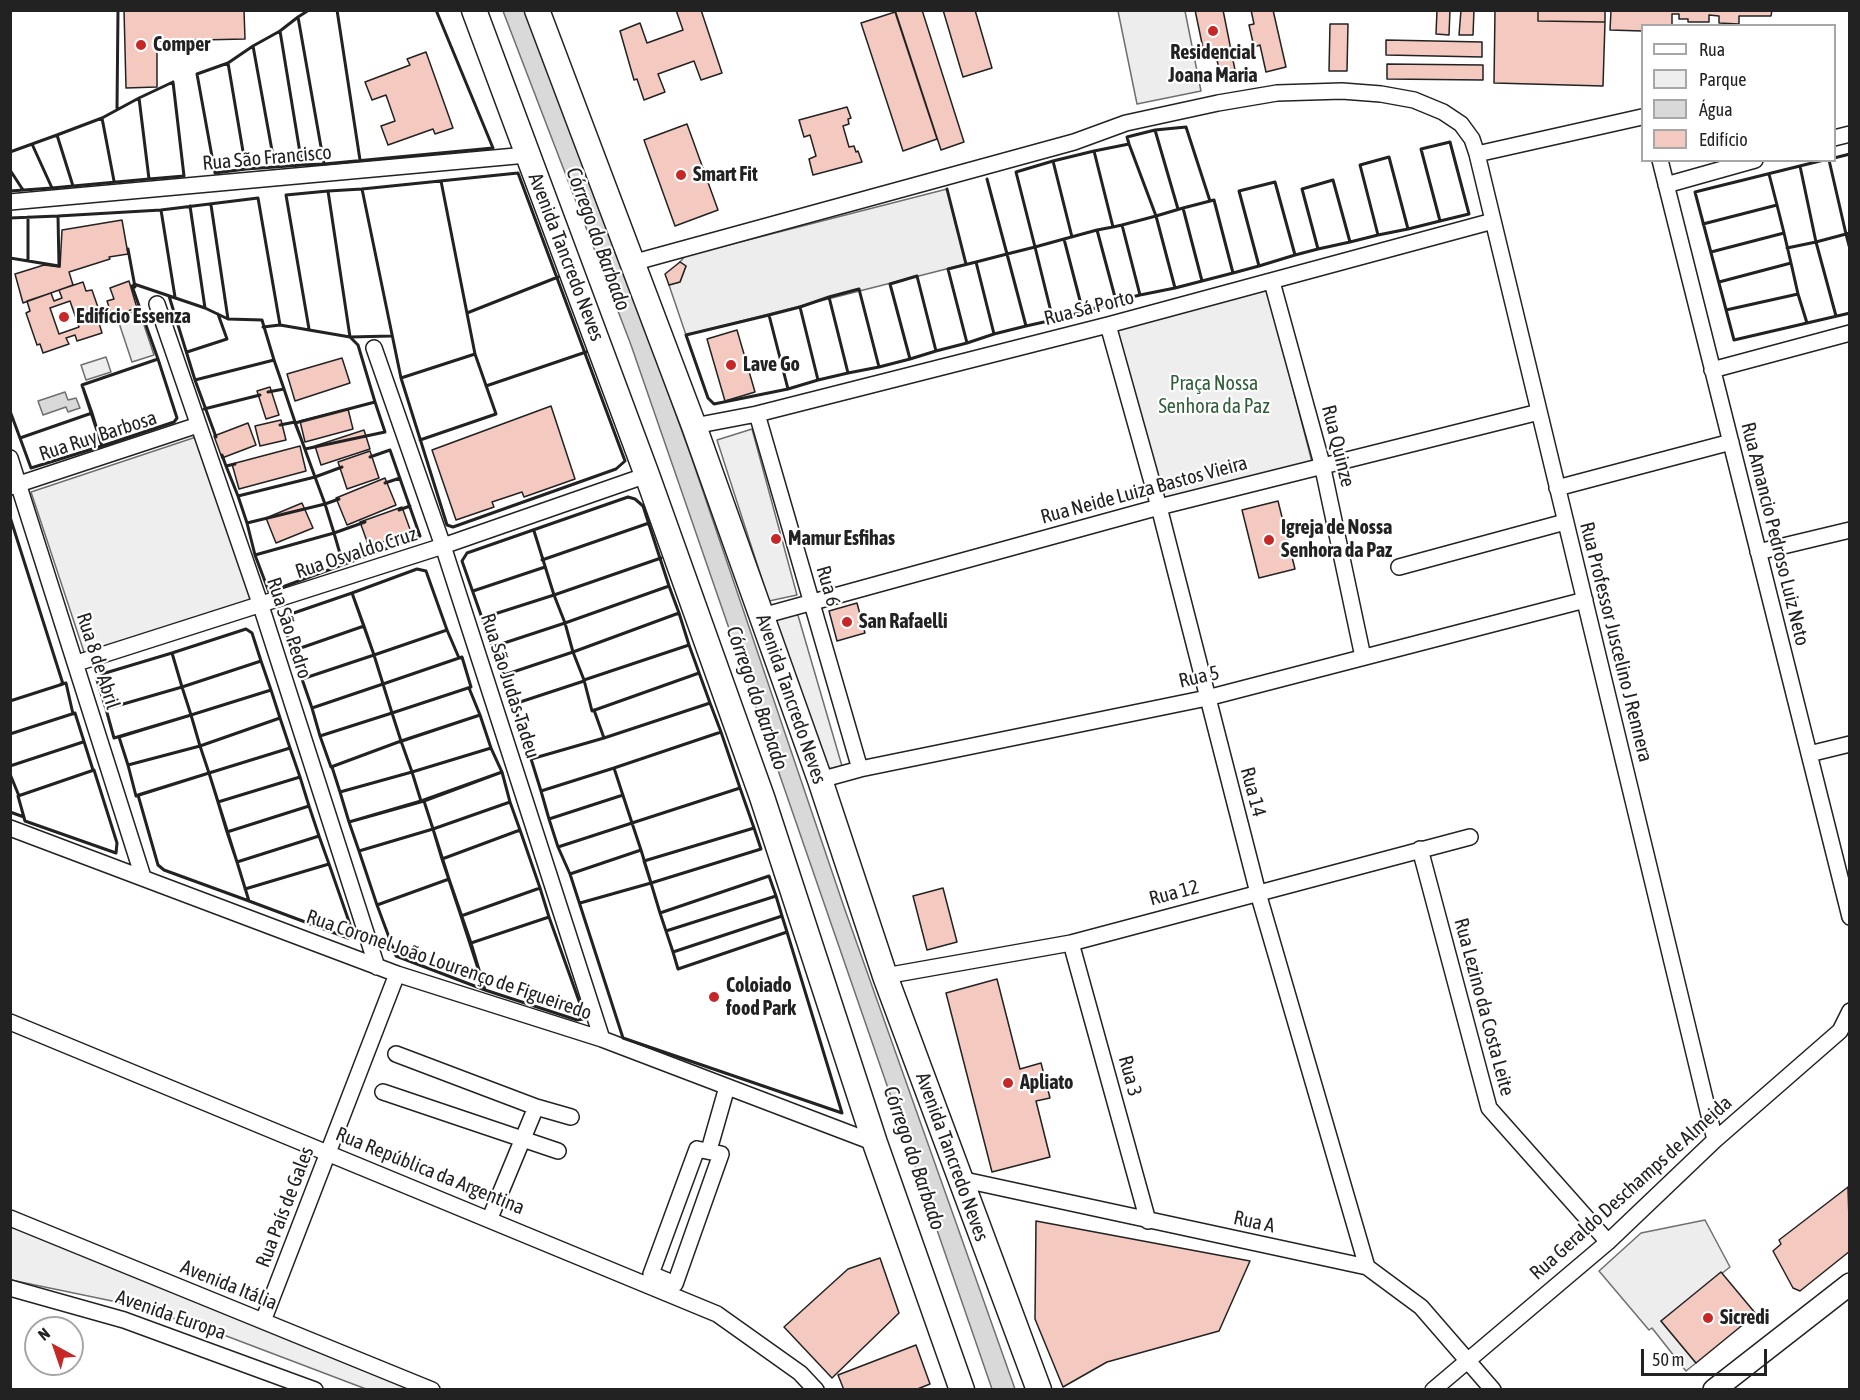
<!DOCTYPE html>
<html>
<head>
<meta charset="utf-8">
<style>
  body { margin:0 }
  #map { position:relative; width:1860px; height:1400px; overflow:hidden; background:#fff; font-family:"Asap Condensed",sans-serif }
  canvas { display:block }
  .frame { position:absolute; inset:0; border:12px solid #222; pointer-events:none }
  .legend { position:absolute; left:1641px; top:24px; width:195px; height:138px; box-sizing:border-box; background:#fff; border:2px solid #a7a7a7; margin:0; padding:8px 10px; list-style:none; font-size:18px; color:#222 }
  .legend li { display:flex; align-items:center; gap:12px; height:30px }
  .legend b { width:30px; border:2px solid #a7a7a7 }
  .north { position:absolute; left:24px; top:1316px; width:60px; height:60px; box-sizing:border-box; background:#fff; border:2px solid #a7a7a7; border-radius:50%; rotate:320deg; font-size:16px; font-weight:700; line-height:24px; text-align:center; color:#222 }
  .north::after { content:''; display:block; margin:auto; width:21px; height:27px; background:#c62828; clip-path:polygon(50% 0,100% 100%,50% 72%,0 100%) }
  .scale { position:absolute; left:1641px; top:1349px; width:126px; height:27px; box-sizing:border-box; border:3px solid #222; border-top:0; padding-left:8px; font-size:18px; line-height:21px; white-space:nowrap; color:#222; -webkit-text-stroke:4px #fff; paint-order:stroke }
</style>
</head>
<body>
<div id="map">
<canvas width="1860" height="1400"></canvas>
<div class="frame"></div>
<ul class="legend">
<li><b style="height:8px;background:#fff"></b>Rua</li>
<li><b style="height:16px;background:#eee"></b>Parque</li>
<li><b style="height:16px;background:#d9d9d9"></b>Água</li>
<li><b style="height:16px;background:#f3c9c0"></b>Edifício</li>
</ul>
<div class="north">N</div>
<div class="scale">50 m</div>
</div>
<script>
const g = document.querySelector('canvas').getContext('2d');
g.lineJoin = 'round';
function paint(path, color) { g.fillStyle = color; g.fill(path, 'evenodd'); }
const poly = rows => new Path2D(rows.map(r => 'M' + r).join(''));
function trace(path, color, width, dash) { g.strokeStyle = color; g.lineWidth = width; g.lineCap = dash ? 'butt' : 'round'; g.setLineDash(dash || []); g.stroke(path); }
function drawText(font, color, halo, rows, align = 'center') {
  g.font = font + ' "Asap Condensed",sans-serif'; g.lineWidth = 4.5; g.setLineDash([]); g.textBaseline = 'middle'; g.strokeStyle = halo; g.fillStyle = color; for (const [text, x, y, turn = 0] of rows) {
    g.save(); g.translate(x, y); g.rotate((+turn || 0) * Math.PI / 180); g.textAlign = isNaN(turn) ? turn : align; if (halo) g.strokeText(text, 0, 0); g.fillText(text, 0, 0); g.restore();
  }
}
const green = poly([
  [1267,288,1312,462,1160,502,1115,329,1267,288],
  [139,310,154,355,132,362,117,317,139,310],
  [106,357,111,372,86,380,81,365,106,357],
  [752,429,797,595,769,601,717,440,752,429],
  [199,436,252,599,85,655,31,492,199,436],
  [797,612,842,766,824,770,768,619,797,612],
  [10,1221,424,1389,366,1389,200,1326,117,1302,11,1280,10,1221]
]);
const parking = poly([
  [1118,11,1185,11,1201,91,1137,104,1118,11],
  [947,189,966,264,686,335,669,285,680,282,686,266,680,262,685,256,947,189],
  [1705,1220,1730,1267,1661,1321,1696,1363,1686,1371,1652,1328,1649,1330,1599,1271,1641,1233,1705,1220]
]);
const water = poly([
  [503,11,528,11,596,193,691,456,844,907,1015,1389,992,1389,631,345,503,11],
  [65,392,68,400,76,398,80,408,68,412,66,407,43,415,38,401,65,392]
]);
const building = poly([
  [124,10,244,10,245,39,157,41,157,87,126,88,124,10],
  [676,10,701,10,722,73,701,80,694,61,658,74,665,92,644,100,637,79,634,80,620,31,640,23,647,43,683,30,676,10],
  [895,10,922,10,964,142,941,150,895,10],
  [943,10,975,10,992,68,963,77,943,10],
  [1195,10,1223,10,1236,75,1221,78,1215,51,1204,53,1195,10],
  [1251,10,1273,10,1286,67,1266,72,1260,45,1254,47,1249,25,1254,24,1251,10],
  [1437,10,1450,10,1449,35,1436,34,1437,10],
  [1461,10,1474,10,1473,35,1459,35,1461,10],
  [1495,10,1538,10,1538,21,1605,22,1603,86,1494,83,1495,10],
  [1538,10,1605,10,1605,22,1538,21,1538,10],
  [1611,10,1772,10,1771,16,1739,16,1739,24,1719,23,1719,16,1709,15,1709,22,1688,22,1688,19,1679,19,1679,14,1672,14,1672,26,1642,26,1642,31,1610,30,1611,10],
  [895,12,937,139,903,151,861,23,895,12],
  [1330,24,1348,24,1347,71,1329,71,1330,24],
  [1386,40,1482,42,1482,57,1386,55,1386,40],
  [426,52,453,128,435,134,433,129,388,145,381,126,395,121,386,95,372,100,365,82,410,65,407,59,426,52],
  [1387,64,1483,65,1483,80,1387,79,1387,64],
  [847,107,851,118,848,119,849,124,843,126,849,147,854,146,856,152,858,151,862,162,813,175,809,159,816,156,810,135,804,137,799,120,847,107],
  [687,124,718,210,675,226,644,140,687,124],
  [122,220,128,254,109,257,110,259,69,272,73,285,23,303,15,274,44,265,60,267,62,230,122,220],
  [680,262,686,266,680,282,669,285,665,274,680,262],
  [129,281,137,308,112,316,107,301,114,299,110,288,129,281],
  [83,282,86,291,92,290,103,322,99,323,102,333,77,341,75,335,66,338,69,344,43,353,40,344,37,345,26,313,30,311,27,301,51,293,54,301,62,298,59,290,83,282],
  [70,301,79,327,59,334,50,308,70,301],
  [737,330,755,392,725,401,707,339,737,330],
  [342,358,350,383,295,401,287,374,342,358],
  [270,387,279,415,266,419,257,391,270,387],
  [551,406,575,479,524,497,522,492,492,502,494,507,456,520,432,450,551,406],
  [348,409,353,429,305,442,300,421,348,409],
  [281,420,286,440,260,446,255,426,281,420],
  [248,423,256,445,222,458,214,436,248,423],
  [364,430,370,449,321,465,315,446,364,430],
  [300,446,306,471,239,489,232,464,300,446],
  [370,451,379,478,347,489,338,462,370,451],
  [385,478,396,505,347,525,336,498,385,478],
  [1278,501,1295,569,1259,578,1242,510,1278,501],
  [302,503,313,528,276,543,266,518,302,503],
  [402,507,411,532,369,547,360,522,402,507],
  [857,603,865,633,837,641,829,611,857,603],
  [943,888,957,942,927,950,913,896,943,888],
  [997,979,1020,1069,1041,1063,1050,1098,1036,1101,1050,1157,992,1172,946,993,997,979],
  [1848,1187,1850,1251,1800,1291,1793,1288,1773,1251,1781,1244,1779,1240,1848,1187],
  [1036,1221,1250,1261,1219,1331,1107,1362,1063,1387,1035,1319,1036,1221],
  [880,1258,899,1313,832,1378,784,1327,848,1269,880,1258],
  [1721,1272,1756,1314,1696,1363,1661,1321,1721,1272],
  [916,1345,930,1384,915,1390,844,1390,838,1375,916,1345]
]);
const minor = poly([
  [1834,138,1850,134],
  [1477,154,1642,117],
  [1660,160,1850,917],
  [1666,185,1755,160],
  [10,202,527,155],
  [632,263,1074,142,1126,123,1218,103,1277,93,1342,91,1381,94,1414,100,1443,112,1461,124,1472,139,1477,154,1715,1140],
  [1272,282,1322,464,1363,657],
  [157,304,261,606,377,967],
  [1108,325,1159,507,1258,893,1367,1267],
  [374,348,443,546,602,1039],
  [1712,370,1850,333],
  [757,414,860,769],
  [694,426,757,414,1108,325,1493,221],
  [10,458,143,877],
  [10,487,198,425],
  [1557,488,1731,442],
  [1758,552,1850,530],
  [1399,567,1565,522],
  [762,616,1159,507,1539,412],
  [77,663,443,546,647,475],
  [1809,754,1850,744],
  [820,780,860,769,1207,698,1585,600],
  [10,828,397,974,602,1039,875,1143],
  [1420,849,1489,1108,1608,1242],
  [1071,943,1148,1221],
  [885,976,1071,943,1470,837],
  [10,1022,717,1314,800,1373,816,1390],
  [396,1054,536,1107,571,1117],
  [383,1092,558,1151],
  [697,1149,721,1154,675,1284,651,1274,697,1149],
  [709,1150,727,1087],
  [960,1179,1367,1267,1421,1307,1493,1390],
  [10,1218,432,1390],
  [490,1218,536,1107],
  [10,1288,124,1320,315,1390],
  [263,1321,397,974],
  [1433,1390,1608,1242,1715,1140,1840,1031,1850,1011]
]);
const secondary = poly([
  [1714,1390,1850,1284]
]);
const primary = poly([
  [474,10,647,475,762,797,875,1143,962,1390],
  [537,10,694,426,820,780,885,976,1039,1390]
]);
const wall = poly([
  [309,10,298,17,324,164,493,148,436,10],
  [337,10,360,160],
  [280,31,298,17],
  [253,46,228,63,197,74,215,173,246,169,275,167,302,165,280,31,253,46,275,167],
  [228,63,246,169],
  [173,82,184,176,149,179,139,98,173,82],
  [139,98,149,179,73,186,57,135,102,118,139,98],
  [117,108,118,10],
  [102,118,114,181],
  [1155,130,1186,127,1210,201],
  [1129,144,1127,137,1155,130,1178,209],
  [1094,151,1129,144,1156,216,1183,208],
  [10,152,57,135],
  [1834,158,1850,154],
  [1824,160,1695,192,1734,340,1850,313],
  [1829,160,1846,234,1816,242,1836,316],
  [1053,161,1094,151,1113,227,1122,225],
  [302,165,324,164],
  [10,170,23,190],
  [518,173,625,461,616,469,453,527,447,525,401,378,362,189,518,173],
  [52,188,73,186],
  [947,189,966,264],
  [10,191,52,188,32,144],
  [328,191,362,189],
  [211,205,228,319],
  [190,206,205,308],
  [161,210,175,297],
  [28,217,28,260],
  [10,218,58,216],
  [1703,224,1777,205,1769,174],
  [1097,230,1113,227],
  [1850,233,1846,234,1850,249],
  [1378,235,1408,229],
  [1064,239,1035,247,1016,172,1053,161,1072,237],
  [1787,248,1816,242,1800,166],
  [1318,249,1350,242],
  [1711,252,1784,233,1777,205],
  [10,258,59,266,58,216,161,210,258,198,280,325],
  [976,262,1007,254,987,179],
  [1259,266,1295,255],
  [1202,281,1233,273],
  [1719,282,1791,263,1784,233],
  [134,284,205,308,228,319,262,320,274,360],
  [1798,294,1807,323],
  [1140,295,1175,288],
  [169,296,195,380],
  [800,307,829,297],
  [1726,310,1798,294,1791,263],
  [1083,312,1116,301],
  [467,313,558,277],
  [769,315,686,335,708,398,714,404,788,389,769,315,800,307,818,380,848,373,829,297,859,289,879,367,910,359,890,284,917,276,936,351,967,343,948,269,976,262,994,334,1026,326,1007,254,1035,247,1053,320,1083,312,1064,239,1097,230,1116,301,1140,295,1122,225,1156,216,1175,288,1202,281,1183,208,1214,200,1233,273,1259,266,1239,191,1275,182,1295,255,1318,249,1302,189,1333,180,1350,242,1378,235,1360,165,1389,157,1408,229,1440,221,1421,149,1450,142,1469,214,1440,221],
  [1026,326,1053,320],
  [263,327,280,325,350,337,391,336],
  [309,329,286,195,328,191,350,337,358,345,375,402],
  [967,343,994,334],
  [187,352,227,339,218,314],
  [158,359,177,418,174,422,102,446,82,385,158,359],
  [910,359,936,351],
  [848,373,879,367],
  [401,378,475,354],
  [486,386,586,352],
  [284,389,295,422],
  [788,389,818,380],
  [375,402,385,432,305,449,295,423,375,402],
  [204,409,260,395],
  [10,411,20,438,92,413,82,385,158,359,132,286,135,287,128,249],
  [92,413,102,446,31,468,20,438,92,413],
  [216,437,195,380,274,360,284,389,268,392],
  [420,440,496,414,475,354,441,181],
  [222,455,226,466,235,464],
  [370,457,390,450,420,536,377,552,374,544],
  [226,466,238,496,315,477,295,422,280,425],
  [385,483,400,478],
  [238,496,247,523],
  [339,499,325,504,315,477,342,467],
  [325,504,334,533,255,555,247,523,325,504],
  [399,510,410,506],
  [10,517,63,684,10,701],
  [534,531,554,595,661,558],
  [334,533,365,522],
  [542,560,649,523],
  [343,564,334,533,255,555,269,592,377,552],
  [417,569,426,571,447,630,374,655,352,593,417,569],
  [669,586,679,613,573,652,565,623,669,586],
  [473,591,545,567],
  [352,593,364,626,292,651,282,617,352,593],
  [679,613,689,645],
  [482,618,462,561,467,553,628,497,635,499,643,506,669,586],
  [364,626,374,655,302,679,292,651,364,626],
  [447,630,459,658,383,684,374,655,447,630],
  [492,647,565,623,554,595,482,618,492,647,504,675],
  [374,655,383,684,312,708,302,679,374,655],
  [261,661,271,690,191,715,182,687,261,661],
  [584,681,514,704,541,791,614,768],
  [61,684,66,683,73,714],
  [383,684,392,713,320,736,312,708,383,684],
  [182,687,172,653,246,629,252,633,261,661,182,687,106,709,97,680,102,674,172,653,182,687],
  [182,687,191,715,114,738,106,709,182,687],
  [271,690,280,718,200,746,191,715,271,690],
  [710,703,721,732],
  [514,704,504,675,573,652,584,680],
  [392,713,383,684,462,657,471,687,392,713,320,736,331,767,401,741,392,713],
  [191,715,200,746,128,765,119,737,191,715],
  [480,715,491,748,412,772,401,741,480,715],
  [280,718,290,748,209,773,200,746,280,718],
  [10,734,75,713,93,770],
  [604,738,710,703,689,645,584,680,592,711,699,673],
  [399,742,480,715,469,688],
  [200,746,209,773,136,796,128,765,200,746],
  [290,748,300,777,218,802,209,773,290,748],
  [491,748,502,772,421,801,412,772,491,748],
  [531,759,604,738,594,710],
  [10,766,83,742],
  [332,767,340,792,412,772,401,741],
  [94,770,117,843,116,853,25,821,18,796,94,770],
  [412,772,421,801,349,822,340,792,412,772],
  [502,772,510,802,433,829,424,801,502,772],
  [209,773,237,862,249,901,164,870,158,865,138,795,209,773],
  [10,774,19,796],
  [300,777,309,806,227,832,218,802,300,777],
  [740,788,754,828],
  [541,791,549,819,623,795],
  [424,801,433,829,359,851,349,822,424,801],
  [510,802,520,830,442,859,433,829,510,802],
  [309,806,319,836,237,862,227,832,309,806],
  [10,812,24,817],
  [549,819,558,847,632,823,740,788,721,732,614,768,632,823,641,850],
  [754,828,761,849,651,883,644,861,754,828],
  [433,829,449,879,377,905,359,851,433,829],
  [520,830,540,888,461,916,442,859,520,830],
  [558,847,570,874],
  [769,876,776,896,666,931,660,913,769,876],
  [449,879,471,943,485,990,396,956,377,905,449,879],
  [651,883,660,913],
  [245,889,329,864,354,936,348,938,249,901,237,862,319,836,329,864,245,889],
  [776,896,782,916,673,952,666,931,776,896],
  [580,903,651,883,641,850,570,874,623,1038,842,1113,787,932],
  [782,916,787,932,678,969,673,952,782,916],
  [471,943,549,917,584,1015,583,1019,577,1020,485,990,461,916,540,888,549,917,471,943]
]);
const markers = [
  [1213,31,6,"#c62828"],
  [141,45,6,"#c62828"],
  [681,175,6,"#c62828"],
  [64,317,6,"#c62828"],
  [731,365,6,"#c62828"],
  [776,539,6,"#c62828"],
  [1269,540,6,"#c62828"],
  [847,622,6,"#c62828"],
  [714,997,6,"#c62828"],
  [1008,1083,6,"#c62828"],
  [1708,1318,6,"#c62828"]
];
const poiNames = [
  ["Comper",153,45],
  ["Residencial",1213,53,"center"],
  ["Joana Maria",1213,76,"center"],
  ["Smart Fit",693,175],
  ["Edifício Essenza",76,317],
  ["Lave Go",743,365],
  ["Igreja de Nossa",1281,528],
  ["Senhora da Paz",1281,551],
  ["Mamur Esfihas",788,539],
  ["San Rafaelli",859,622],
  ["Coloiado",726,986],
  ["food Park",726,1009],
  ["Apliato",1020,1083],
  ["Sicredi",1720,1318]
];
const streetNames = [
  ["Rua São Francisco",267,158,-5],
  ["Avenida Tancredo Neves",566,257,69],
  ["Rua Sá Porto",1089,308,-14],
  ["Rua Ruy Barbosa",98,436,-18],
  ["Rua Quinze",1338,446,76],
  ["Rua Neide Luiza Bastos Vieira",1144,490,-15],
  ["Rua Amancio Pedroso Luiz Neto",1775,534,76],
  ["Rua Osvaldo Cruz",356,553,-18],
  ["Rua 6",828,586,74],
  ["Rua São Pedro",289,628,72],
  ["Rua Professor Juscelino J Rennera",1616,642,76],
  ["Rua 8 de Abril",98,661,72],
  ["Rua 5",1199,677,-13],
  ["Rua São Judas Tadeu",510,686,72],
  ["Avenida Tancredo Neves",791,699,71],
  ["Rua 14",1253,792,75],
  ["Rua 12",1174,893,-15],
  ["Rua Coronel João Lourenço de Figueiredo",449,965,19],
  ["Rua Lezino da Costa Leite",1484,1007,75],
  ["Rua 3",1130,1076,75],
  ["Avenida Tancredo Neves",952,1157,70],
  ["Rua República da Argentina",430,1171,22],
  ["Rua Geraldo Deschamps de Almeida",1631,1188,-42],
  ["Rua País de Gales",285,1207,-69],
  ["Rua A",1254,1222,12],
  ["Avenida Itália",229,1285,22],
  ["Avenida Europa",171,1315,19]
];
const parkNames = [
  ["Praça Nossa",1214,384],
  ["Senhora da Paz",1214,407]
];
const waterNames = [
  ["Córrego do Barbado",598,239,70],
  ["Córrego do Barbado",757,698,71],
  ["Córrego do Barbado",914,1158,71]
];
paint(green, '#eee');
trace(green, '#6f6f6f', 1.5);
paint(parking, '#ededed');
trace(parking, '#6f6f6f', 1.5);
paint(water, '#d9d9d9');
trace(water, '#6f6f6f', 1.5);
paint(building, '#f3c9c0');
trace(building, '#222', 1.5);
trace(minor, '#222', 18);
trace(secondary, '#222', 24);
trace(primary, '#222', 27);
trace(minor, '#fff', 15);
trace(secondary, '#fff', 21);
trace(primary, '#fff', 24);
trace(wall, '#222', 3);
for (const [x, y, r, color] of markers) { const dot = new Path2D(); dot.arc(x, y, r, 0, 2 * Math.PI); g.fillStyle = color; g.fill(dot); trace(dot, '#fff', 2); }
drawText('bold 20px', '#222', '#fff', poiNames, 'left');
drawText('20px', '#222', '#fff', streetNames);
drawText('20px', '#2f5e38', '#fff', parkNames);
drawText('italic 21px', '#222', '#fff', waterNames);
</script>
</body>
</html>
